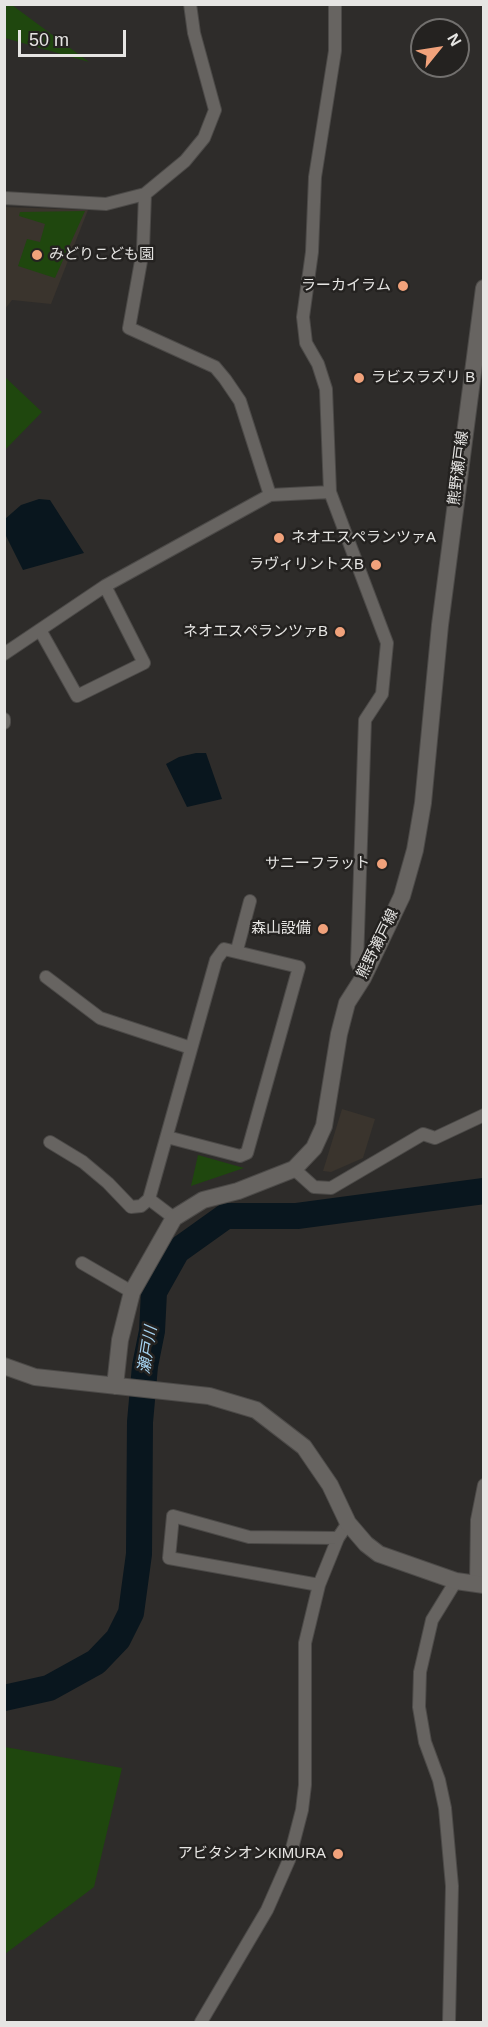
<!DOCTYPE html>
<html>
<head>
<meta charset="utf-8">
<style>
  body { margin:0 }
  #map { position:relative; width:488px; height:2027px; overflow:hidden; background:#2e2c2a; font-family:Arial,sans-serif }
  canvas { display:block }
  .frame { position:absolute; inset:0; border:6px solid #e6e5e3; pointer-events:none }
  .north { position:absolute; left:410px; top:18px; width:60px; height:60px; box-sizing:border-box; background:#242220; border:2px solid #72706e; border-radius:50%; rotate:60deg; font-size:16px; font-weight:700; line-height:24px; text-align:center; color:#e6e5e3 }
  .north::after { content:''; display:block; margin:auto; width:21px; height:27px; background:#f1a27b; clip-path:polygon(50% 0,100% 100%,50% 72%,0 100%) }
  .scale { position:absolute; left:18px; top:30px; width:108px; height:27px; box-sizing:border-box; border:3px solid #e6e5e3; border-top:0; padding-left:8px; font-size:18px; line-height:21px; white-space:nowrap; color:#e6e5e3; -webkit-text-stroke:4px #242220; paint-order:stroke }
</style>
</head>
<body>
<div id="map">
<canvas width="488" height="2027"></canvas>
<div class="frame"></div>
<div class="north">N</div>
<div class="scale">50 m</div>
</div>
<script>
const g = document.querySelector('canvas').getContext('2d');
g.lineJoin = 'round';
function paint(path, color) { g.fillStyle = color; g.fill(path, 'evenodd'); }
const poly = rows => new Path2D(rows.map(r => 'M' + r).join(''));
function trace(path, color, width, dash) { g.strokeStyle = color; g.lineWidth = width; g.lineCap = dash ? 'butt' : 'round'; g.setLineDash(dash || []); g.stroke(path); }
function drawText(font, color, halo, rows, align = 'center') {
  g.font = font + ' Arial,"Noto Sans JP",sans-serif'; g.lineWidth = 5; g.setLineDash([]); g.textBaseline = 'middle'; g.strokeStyle = halo; g.fillStyle = color; for (const [text, x, y, turn = 0] of rows) {
    g.save(); g.translate(x, y); g.rotate((+turn || 0) * Math.PI / 180); g.textAlign = isNaN(turn) ? turn : align; if (halo) g.strokeText(text, 0, 0); g.fillText(text, 0, 0); g.restore();
  }
}
const built = poly([
  [5,207,88,210,51,304,12,300,5,309],
  [342,1109,375,1119,363,1158,331,1172,323,1171]
]);
const green = poly([
  [4,5,12,5,89,62,5,38],
  [85,211,55,278,18,266,27,239,40,242,45,224,19,216,20,212],
  [5,377,42,412,5,450],
  [198,1155,244,1168,191,1186],
  [5,1747,122,1768,94,1887,5,1954]
]);
const water = poly([
  [39,499,50,500,84,553,23,570,5,534,5,519,21,505],
  [196,753,206,753,222,799,187,807,166,764,179,757]
]);
const river = poly([
  [4,1698,49,1688,96,1662,118,1639,131,1613,139,1554,140,1422,145,1366,152,1331,154,1292,177,1251,226,1216,297,1216,484,1191]
]);
const street = poly([
  [335,4,335,51,315,177,312,252,303,317,306,343,318,364,326,389,330,492,387,643,382,694,365,720,357,963,363,978],
  [145,194,185,161,204,138,215,110,194,33,190,4],
  [4,198,106,204,145,194,143,250,129,328,215,367,225,379,240,401,270,495],
  [40,630,77,696,144,663,105,586],
  [4,654,105,586,270,495,330,492],
  [4,719,4,723],
  [237,950,250,901],
  [46,977,100,1018,191,1048],
  [167,1137,240,1156,247,1153,299,967,224,949,216,960,149,1199,174,1218],
  [50,1142,83,1162,108,1183,131,1207,141,1206,149,1199],
  [294,1169,314,1187,331,1188,423,1134,435,1138,484,1115],
  [82,1263,132,1292],
  [476,1584,477,1520,484,1485],
  [319,1585,169,1558,173,1516,249,1537,338,1538],
  [201,2022,267,1910,289,1860,302,1810,305,1785,305,1643,319,1585,338,1538,348,1523],
  [449,2022,452,1886,445,1808,439,1780,425,1742,419,1707,420,1672,432,1620,456,1581]
]);
const secondary = poly([
  [4,1366,35,1377,209,1396,256,1410,304,1447,330,1485,348,1523,366,1544,379,1554,456,1581,484,1585],
  [115,1386,120,1340,132,1292,174,1218,203,1200,238,1191,294,1169,314,1148,324,1126,339,1034,347,1003,363,978,402,896,415,850,423,803,440,625,484,288]
]);
const markers = [
  [37,255,6,"#f1a27b"],
  [403,286,6,"#f1a27b"],
  [359,378,6,"#f1a27b"],
  [279,538,6,"#f1a27b"],
  [376,565,6,"#f1a27b"],
  [340,632,6,"#f1a27b"],
  [382,864,6,"#f1a27b"],
  [323,929,6,"#f1a27b"],
  [338,1854,6,"#f1a27b"]
];
const poiNames = [
  ["みどりこども園",49,255,"left"],
  ["ラーカイラム",391,286],
  ["ラビスラズリ B",371,378,"left"],
  ["ネオエスペランツァA",291,538,"left"],
  ["ラヴィリントスB",364,565],
  ["ネオエスペランツァB",328,632],
  ["サニーフラット",370,864],
  ["森山設備",311,929],
  ["アビタシオンKIMURA",326,1854]
];
const streetNames = [
  ["熊野瀬戸線",459,468,-83],
  ["熊野瀬戸線",378,944,-64]
];
const waterNames = [
  ["瀬戸川",148,1350,-81]
];
paint(built, '#3a342d');
paint(green, '#1f470e');
paint(water, '#09161e');
trace(river, '#09161e', 26);
trace(street, '#4c4a48', 14);
trace(secondary, '#4c4a48', 18);
trace(street, '#676461', 12);
trace(secondary, '#676461', 16);
for (const [x, y, r, color] of markers) { const dot = new Path2D(); dot.arc(x, y, r, 0, 2 * Math.PI); g.fillStyle = color; g.fill(dot); trace(dot, '#242220', 2); }
drawText('15px', '#e6e5e3', '#242220', poiNames, 'right');
drawText('15px', '#e6e5e3', '#242220', streetNames);
drawText('italic 16px', '#a5d2f0', '#242220', waterNames);
</script>
</body>
</html>
